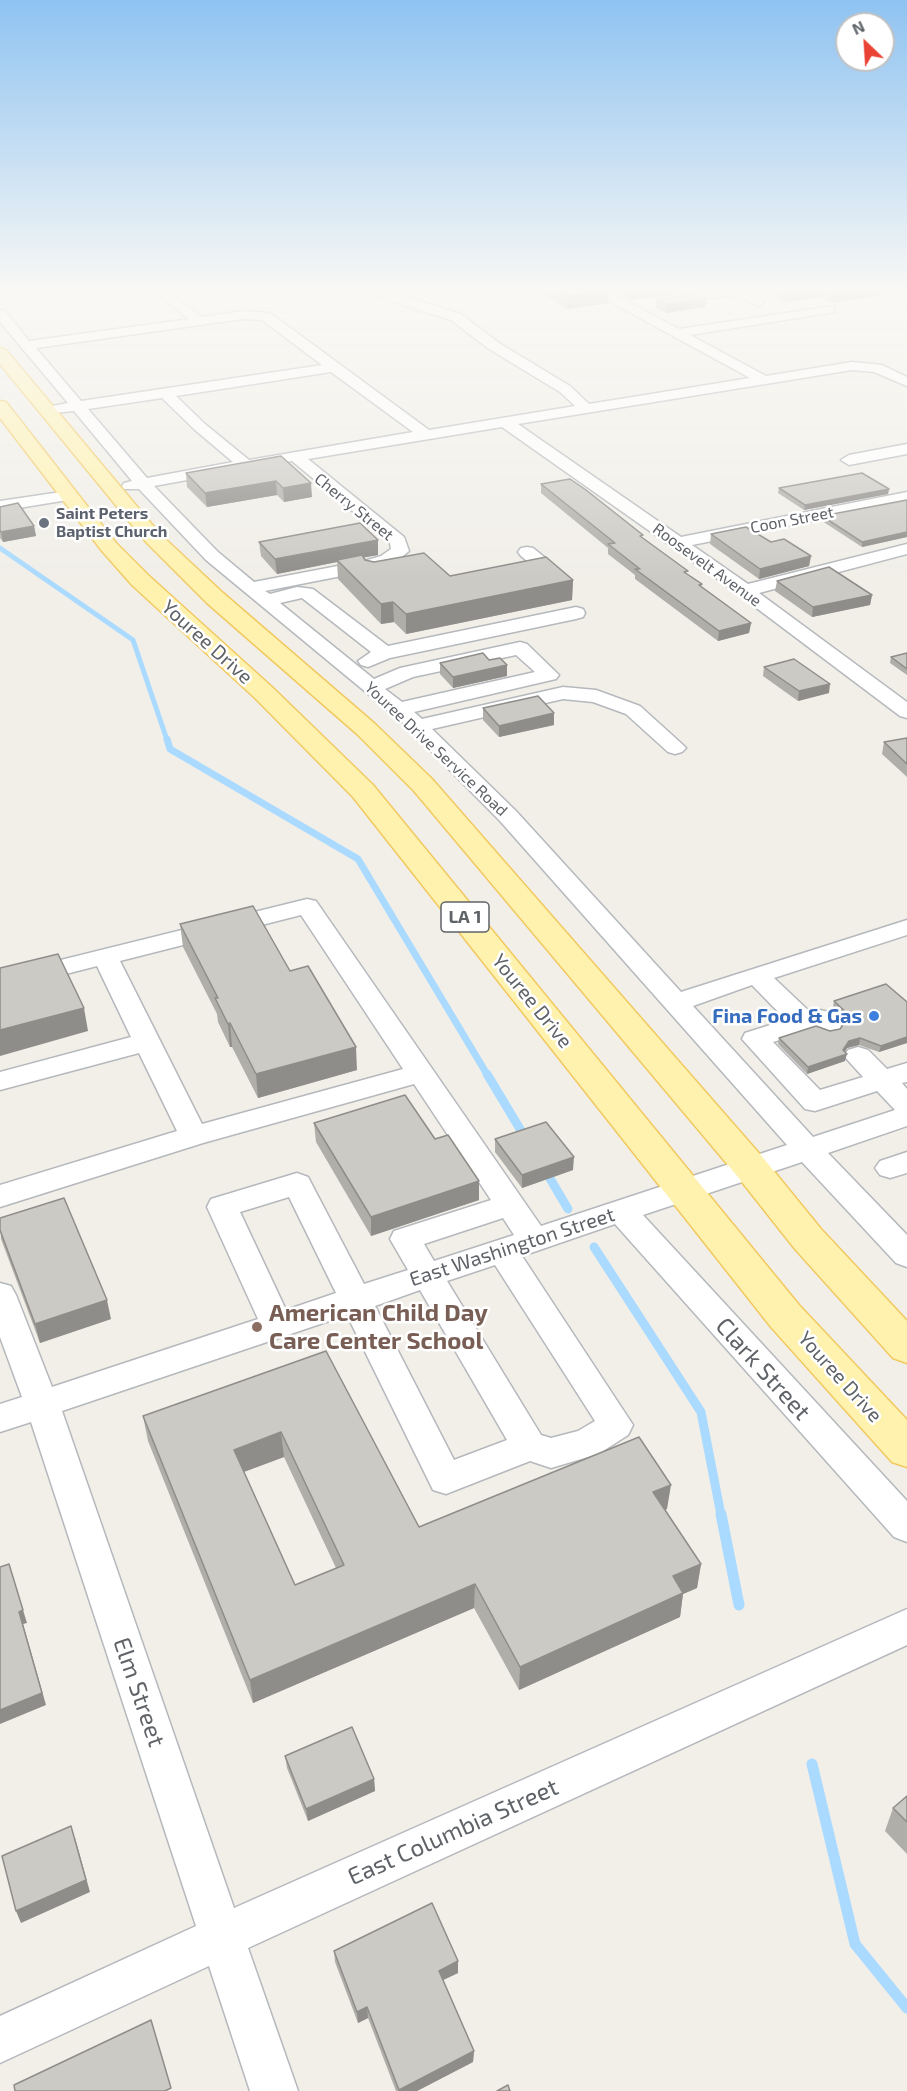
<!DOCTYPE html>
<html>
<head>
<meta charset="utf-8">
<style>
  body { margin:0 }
  #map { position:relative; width:907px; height:2091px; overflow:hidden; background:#f1efe8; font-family:"Exo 2",sans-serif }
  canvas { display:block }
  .north { position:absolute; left:835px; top:12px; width:60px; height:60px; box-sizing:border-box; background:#fff; border:2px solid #bfc1c3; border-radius:50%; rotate:335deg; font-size:16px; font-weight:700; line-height:24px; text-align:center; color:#5f6368 }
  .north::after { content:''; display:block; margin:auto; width:21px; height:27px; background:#ea4335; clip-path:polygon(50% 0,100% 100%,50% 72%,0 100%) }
</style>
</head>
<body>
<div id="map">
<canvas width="907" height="2091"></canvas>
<div class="north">N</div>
</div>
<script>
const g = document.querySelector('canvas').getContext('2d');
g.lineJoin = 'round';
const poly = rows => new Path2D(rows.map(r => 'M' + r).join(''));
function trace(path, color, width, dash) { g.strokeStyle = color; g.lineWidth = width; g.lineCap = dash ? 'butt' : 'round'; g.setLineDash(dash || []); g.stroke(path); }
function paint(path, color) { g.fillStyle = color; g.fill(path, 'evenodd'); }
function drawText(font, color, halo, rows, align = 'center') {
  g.font = font + ' "Exo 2",sans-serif'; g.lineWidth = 5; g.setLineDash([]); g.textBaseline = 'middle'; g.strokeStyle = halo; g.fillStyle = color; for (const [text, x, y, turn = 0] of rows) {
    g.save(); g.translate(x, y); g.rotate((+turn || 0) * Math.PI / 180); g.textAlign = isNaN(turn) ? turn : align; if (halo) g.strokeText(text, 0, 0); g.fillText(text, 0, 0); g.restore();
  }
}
const streamFar3 = poly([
  [0,548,133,640,167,740]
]);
const streamFar2 = poly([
  [167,739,170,749,358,859,488,1076]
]);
const streamFar1 = poly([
  [487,1074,526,1139],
  [545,1170,568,1209],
  [594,1247,701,1412,721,1515]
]);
const stream = poly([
  [721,1514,739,1605],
  [812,1764,855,1944,907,2008]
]);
const minor = poly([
  [0,289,27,289,21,293,0,295,0,289],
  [150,289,163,289,202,317,243,311,270,313,429,430,575,406,560,392,489,349,451,320,393,302,369,292,367,289,383,289,461,314,499,343,570,386,589,404,750,378,592,292,590,289,604,289,679,329,833,306,835,309,833,312,829,313,690,335,766,376,852,362,882,365,907,377,907,386,874,372,852,370,518,424,681,537,907,492,907,502,692,545,748,584,907,544,907,554,759,593,907,702,907,718,900,716,722,582,502,427,308,459,404,537,409,551,393,564,367,571,265,591,270,594,297,587,313,589,388,646,576,607,583,609,585,613,583,617,576,619,390,658,368,667,361,665,358,661,371,652,302,598,280,603,374,679,400,668,520,642,527,644,559,675,556,679,414,712,422,719,563,687,596,690,640,706,682,744,686,748,682,752,675,754,668,752,626,714,593,702,563,699,432,729,516,811,681,992,907,920,907,935,774,978,810,1012,820,1010,829,1012,842,1027,838,1033,829,1035,820,1033,815,1029,773,1042,820,1090,863,1077,844,1056,848,1050,858,1047,868,1050,887,1069,907,1063,907,1082,902,1083,907,1089,907,1126,828,1153,907,1235,907,1267,896,1263,802,1162,643,1215,907,1501,907,1542,894,1537,615,1224,522,1256,633,1425,628,1435,600,1453,588,1457,551,1468,530,1461,446,1494,433,1490,347,1315,62,1411,234,1908,907,1609,907,1645,248,1948,298,2091,250,2091,209,1966,0,2063,0,2016,196,1926,31,1422,0,1432,0,1404,22,1397,0,1337,0,1283,11,1286,16,1295,52,1387,258,1319,207,1207,211,1199,297,1173,308,1177,364,1284,408,1270,390,1239,394,1231,491,1200,414,1084,203,1143,0,1207,0,1185,177,1131,139,1053,0,1090,0,1072,131,1037,97,966,0,991,0,975,307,899,316,901,541,1226,787,1145,500,821,402,722,206,560,139,489,124,489,122,486,124,483,132,481,74,411,42,414,40,411,42,408,68,403,0,322,0,310,5,311,29,341,189,319,150,289],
  [243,319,262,320,322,365,81,401,36,348,243,319],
  [331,372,413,432,249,460,205,424,176,396,331,372],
  [162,398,195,430,233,462,147,478,88,409,162,398],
  [292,461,379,533,390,543,391,549,381,556,364,561,254,582,218,552,154,486,292,461],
  [516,655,535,672,402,702,385,689,413,677,516,655],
  [301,915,403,1069,202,1124,120,961,301,915],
  [752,985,786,1020,745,1033,742,1039,805,1109,815,1111,877,1091,895,1110,813,1137,693,1006,752,985],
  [289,1197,336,1293,286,1310,240,1212,289,1197],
  [503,1218,514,1235,434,1261,424,1244,503,1218],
  [495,1265,595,1421,578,1431,551,1438,541,1435,447,1281,495,1265],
  [420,1290,507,1440,454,1460,375,1306,420,1290],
  [724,289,738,289,765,302,759,306,732,295,663,305,657,301,663,297,724,289],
  [907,444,907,454,849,465,841,460,849,455,907,444],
  [68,491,74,493,76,496,74,499,0,511,0,501,68,491],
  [527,547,533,548,549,561,552,565,549,569,537,569,521,556,518,552,521,548,527,547],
  [907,1152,907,1173,890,1178,880,1175,875,1168,880,1161,907,1152]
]);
const major = poly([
  [0,348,6,350,160,534,223,593,375,724,432,779,764,1159,821,1229,907,1321,907,1363,893,1358,795,1249,738,1177,414,791,357,734,207,603,146,542,0,364,0,348],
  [0,401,6,402,116,543,148,575,273,688,373,785,799,1305,907,1420,907,1467,892,1462,771,1327,353,797,255,698,132,585,102,551,0,418,0,401]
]);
const wall = poly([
  [534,289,606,289,609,290,608,303,567,309],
  [608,289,716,289,629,300],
  [758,289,907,289,907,291,832,303,819,297,785,302],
  [706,299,705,307,666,313,656,308,656,300],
  [281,456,312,497,284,502,277,495,207,507,187,487,186,473],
  [541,484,643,538,687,574,702,584,701,587,751,623,749,633,718,641,635,579,635,575,608,554,608,548,541,493],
  [779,488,889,489,888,494,804,510,778,493],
  [907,500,907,537,862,547,822,521,822,516],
  [0,507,34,526,36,536,3,542,0,538],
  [711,534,771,542,811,556,809,566,759,579,710,544],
  [259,542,378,555,364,557,365,560,450,576,573,580,572,600,406,634,394,622,381,624,338,579,337,562,277,574,261,556],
  [777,581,872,595,870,605,812,617,775,591],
  [907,653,907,675,890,663,891,657],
  [489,660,507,676,453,688,440,674,440,663],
  [764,667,829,693,798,701,763,676],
  [483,708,554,713,554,725,499,737,483,720],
  [907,738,907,777,882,754,884,742],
  [180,924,290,971,357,1070,258,1098,232,1047,230,1047,218,1022,217,1014,183,947],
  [834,1001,907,1002,907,1043,879,1052,859,1045,847,1048,845,1052,845,1061,807,1074,778,1044,779,1038,840,1029,843,1025,842,1023,843,1017,833,1007],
  [314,1123,435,1139,479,1200,371,1236,316,1142],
  [495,1139,573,1170,522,1188,495,1152],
  [0,1218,111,1319,40,1343,1,1239],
  [326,1351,419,1527,667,1509,665,1510,701,1564,697,1588,683,1594,680,1617,519,1690,474,1608,253,1703,148,1441,143,1416],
  [284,1457,336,1568,295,1585,244,1472],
  [285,1756,374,1779,375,1791,308,1821,287,1768],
  [907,1796,907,1854,885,1831,893,1808],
  [334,1951,458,1973,443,1980,474,2051,473,2062,417,2091,396,2091,368,2018,358,2023,335,1962]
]);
const shadedWall = poly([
  [630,289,716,289,629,300],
  [787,289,820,289,819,297,785,302],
  [841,289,907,289,907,291,832,303,834,290],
  [609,290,608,303,567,309,568,296],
  [706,299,705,307,666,313,667,305],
  [276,481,277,495,207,507,205,493],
  [311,483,312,497,284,502,283,488],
  [889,489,888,494,804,510,805,505],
  [34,526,36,536,3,542,1,532],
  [907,532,907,537,862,547,862,542],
  [378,540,378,555,340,562,337,560,337,562,277,574,275,559],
  [811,556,809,566,759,579,760,569],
  [573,580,572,600,406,634,406,614],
  [872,595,870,605,812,617,813,607],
  [393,602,394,622,381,624,381,604],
  [751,623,749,633,718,641,719,631],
  [507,665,507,676,453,688,453,677],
  [830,684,829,693,798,701,799,691],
  [554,713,554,725,499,737,499,726],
  [84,1008,88,1031,0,1056,0,1030],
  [230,1023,232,1047,230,1047,228,1024],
  [907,1037,907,1043,879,1052,881,1046],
  [860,1038,859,1045,847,1048,842,1056,847,1054,845,1061,807,1074,808,1067,843,1050,849,1041],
  [356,1047,357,1070,258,1098,256,1074],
  [574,1157,573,1170,522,1188,522,1175],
  [479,1181,479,1200,371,1236,371,1217],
  [107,1300,111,1319,40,1343,35,1324],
  [281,1432,284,1457,238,1474,234,1450],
  [671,1485,667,1509,650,1516,653,1492],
  [9,1564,27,1623,23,1624,46,1705,0,1724,0,1710,19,1612],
  [701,1564,697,1588,683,1594,680,1617,519,1690,520,1667,673,1576],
  [475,1584,474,1608,253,1703,250,1680],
  [374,1779,375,1791,308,1821,306,1809],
  [75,1838,90,1892,21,1923,16,1911],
  [458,1961,458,1973,439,1982,439,1971],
  [367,2007,368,2018,358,2023,357,2012],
  [474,2051,473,2062,417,2091,399,2091,399,2090]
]);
const building = poly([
  [556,289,606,289,609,290,568,296,556,289],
  [696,294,706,299,667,305,656,300,696,294],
  [281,456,311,483,283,488,276,481,205,493,186,473,281,456],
  [862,473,889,489,805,505,779,488,862,473],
  [570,479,586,490,643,535,640,536,688,571,684,572,702,584,699,585,751,623,719,631,635,569,640,569,608,544,615,543,541,484,570,479],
  [907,500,907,532,862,542,822,516,907,500],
  [18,503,34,526,1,532,0,530,0,507,18,503],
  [360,523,378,540,275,559,259,542,360,523],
  [746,527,771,542,784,539,811,556,760,569,711,534,746,527],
  [424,553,450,576,546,557,573,580,406,614,393,602,381,604,337,560,362,555,365,560,374,562,424,553],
  [829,567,872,595,813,607,777,581,829,567],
  [483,653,489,660,500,658,507,665,453,677,440,663,483,653],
  [907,653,907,669,891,657,907,653],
  [794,659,830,684,799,691,764,667,794,659],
  [538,696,554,713,499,726,483,708,538,696],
  [907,738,907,764,884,742,907,738],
  [253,906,290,971,308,966,356,1047,256,1074,230,1023,228,1024,215,998,218,998,180,924,253,906],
  [58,954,84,1008,0,1030,0,968,58,954],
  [886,984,907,1002,907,1037,881,1046,860,1038,849,1041,843,1050,847,1054,808,1067,779,1038,816,1026,830,1031,840,1029,845,1022,843,1017,849,1015,834,1001,886,984],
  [405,1095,435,1139,448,1135,479,1181,371,1217,314,1123,405,1095],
  [546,1122,574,1157,522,1175,495,1139,546,1122],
  [64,1198,107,1300,35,1324,0,1230,0,1218,64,1198],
  [326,1351,419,1527,639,1437,671,1485,653,1492,701,1564,673,1576,683,1593,520,1667,475,1584,250,1680,143,1416,326,1351],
  [281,1432,344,1565,295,1585,234,1450,281,1432],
  [9,1564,23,1610,19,1612,42,1693,0,1710,0,1567,9,1564],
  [352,1727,374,1779,306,1809,285,1756,352,1727],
  [907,1796,907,1822,893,1808,907,1796],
  [71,1826,86,1880,16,1911,2,1856,71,1826],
  [432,1903,458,1961,439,1971,474,2051,399,2090,367,2007,357,2012,334,1951,432,1903],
  [151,2020,171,2088,165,2091,15,2091,14,2085,151,2020],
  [508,2085,510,2091,497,2091,508,2085]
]);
const markers = [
  [44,523,6,"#6b7280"],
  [874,1016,6,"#3f7fe0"],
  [257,1327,6,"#8d6e63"]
];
const farStreetnames = [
  ["Cherry Street",354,507,39],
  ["Coon Street",792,520,-11],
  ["Roosevelt Avenue",707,565,36],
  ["Youree Drive Service Road",436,749,43]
];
const farWorshipnames = [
  ["Saint Peters",56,514],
  ["Baptist Church",56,532]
];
const shields = [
  [465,917,48]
];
const shieldNames = [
  ["LA 1",465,917]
];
const streetNames = [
  ["Youree Drive",207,642,42],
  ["Youree Drive",532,1001,51],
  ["East Washington Street",512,1247,-18],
  ["Youree Drive",840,1377,48]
];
const shopNames = [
  ["Fina Food & Gas",862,1016]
];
const nearEducationnames = [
  ["American Child Day",269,1313],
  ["Care Center School",269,1341]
];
const nearStreetnames = [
  ["Clark Street",763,1369,48],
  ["Elm Street",139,1692,71],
  ["East Columbia Street",453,1832,-24]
];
trace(streamFar3, '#aadaff', 5);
trace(streamFar2, '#aadaff', 7);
trace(streamFar1, '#aadaff', 9);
trace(stream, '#aadaff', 11);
trace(minor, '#b5b8bc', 3);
trace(major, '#f2c960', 3);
paint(minor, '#fff');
paint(major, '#fff2af');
paint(wall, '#afaea9');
paint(shadedWall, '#8f8d8a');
paint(building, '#cccac5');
trace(building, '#8f8d8a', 1.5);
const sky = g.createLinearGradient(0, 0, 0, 581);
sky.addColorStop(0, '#8fc3f1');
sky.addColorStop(0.5, '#f9f8f5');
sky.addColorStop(1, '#f9f8f500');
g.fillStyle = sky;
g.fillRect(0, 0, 907, 581);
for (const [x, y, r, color] of markers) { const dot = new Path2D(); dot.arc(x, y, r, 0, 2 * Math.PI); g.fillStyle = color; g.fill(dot); trace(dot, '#fff', 2); }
drawText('16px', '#5f6368', '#fff', farStreetnames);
drawText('bold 16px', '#5b616d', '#fff', farWorshipnames, 'left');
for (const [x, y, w] of shields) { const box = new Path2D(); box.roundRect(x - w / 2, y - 15, w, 30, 4.5); g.fillStyle = '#fff'; g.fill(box); trace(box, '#5f6368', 1.5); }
drawText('bold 18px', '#5f6368', null, shieldNames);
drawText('20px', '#5f6368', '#fff', streetNames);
drawText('bold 20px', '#366cbe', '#fff', shopNames, 'right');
drawText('bold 24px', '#785e54', '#fff', nearEducationnames, 'left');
drawText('24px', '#5f6368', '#fff', nearStreetnames);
</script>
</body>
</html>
